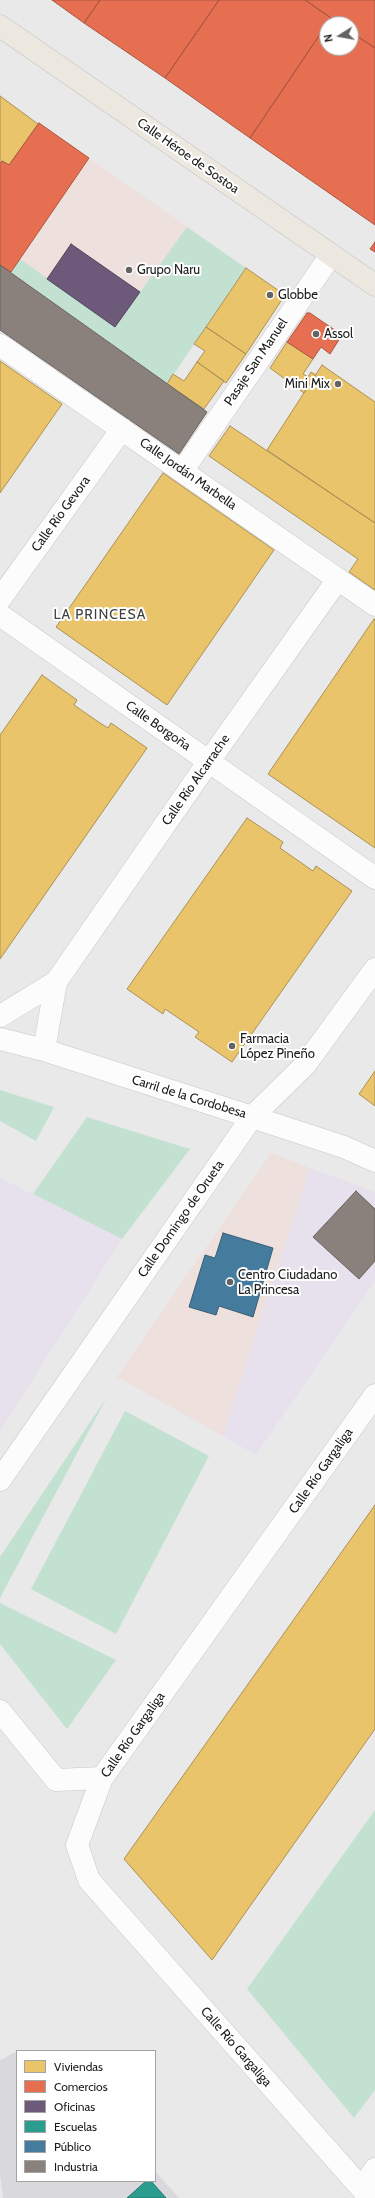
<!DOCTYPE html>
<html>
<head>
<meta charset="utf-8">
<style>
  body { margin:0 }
  #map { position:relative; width:375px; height:2198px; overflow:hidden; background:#e9e9ea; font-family:Cabin,sans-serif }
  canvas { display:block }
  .legend { position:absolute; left:16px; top:2050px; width:140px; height:132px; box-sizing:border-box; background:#fff; border:1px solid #a4a4a4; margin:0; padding:5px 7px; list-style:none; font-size:12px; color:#1b1b1c }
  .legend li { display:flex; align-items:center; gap:8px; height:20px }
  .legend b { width:20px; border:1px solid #a4a4a4 }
  .north { position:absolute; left:319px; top:16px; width:40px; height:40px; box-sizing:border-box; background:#fff; border:1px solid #a4a4a4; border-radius:50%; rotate:259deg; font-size:11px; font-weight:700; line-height:16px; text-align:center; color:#1b1b1c }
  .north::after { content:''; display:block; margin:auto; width:14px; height:18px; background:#636364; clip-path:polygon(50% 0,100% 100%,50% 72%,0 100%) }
</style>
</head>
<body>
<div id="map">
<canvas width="375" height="2198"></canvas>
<ul class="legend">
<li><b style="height:11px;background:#e9c46a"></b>Viviendas</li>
<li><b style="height:11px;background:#e76f51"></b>Comercios</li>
<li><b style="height:11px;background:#6d597a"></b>Oficinas</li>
<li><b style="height:11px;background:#2a9d8f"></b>Escuelas</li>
<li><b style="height:11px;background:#457b9d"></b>Público</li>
<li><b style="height:11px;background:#8a817c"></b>Industria</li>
</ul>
<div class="north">N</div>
</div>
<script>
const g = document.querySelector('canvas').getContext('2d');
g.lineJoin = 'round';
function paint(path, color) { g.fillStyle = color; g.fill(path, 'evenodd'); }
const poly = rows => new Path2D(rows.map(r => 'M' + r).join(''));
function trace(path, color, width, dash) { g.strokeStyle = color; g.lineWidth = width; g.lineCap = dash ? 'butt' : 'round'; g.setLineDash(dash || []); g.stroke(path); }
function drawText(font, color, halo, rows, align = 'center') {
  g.font = font + ' Cabin,sans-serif'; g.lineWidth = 4; g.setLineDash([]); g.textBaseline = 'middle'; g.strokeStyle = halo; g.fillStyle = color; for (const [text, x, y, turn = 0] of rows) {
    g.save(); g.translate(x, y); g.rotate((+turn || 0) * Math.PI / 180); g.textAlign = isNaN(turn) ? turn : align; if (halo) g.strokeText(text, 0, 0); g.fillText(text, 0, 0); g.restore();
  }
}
const commercial = poly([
  [89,158,246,268,167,384,11,272],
  [271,1153,310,1168,223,1436,117,1377]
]);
const industrial = poly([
  [310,1168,375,1192,375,1281,256,1455,223,1436],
  [0,1178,122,1239,0,1431]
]);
const built = poly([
  [15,2052,17,2055,17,2181,155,2181,155,2171,179,2198,3,2198,0,2174,0,2059,1,2060]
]);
const green = poly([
  [187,227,246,268,167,384,11,272,20,259,115,327],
  [0,1090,54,1107,36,1141,0,1121],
  [87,1117,190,1149,122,1239,33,1194],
  [107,1397,0,1598,0,1557],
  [125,1411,209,1456,116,1634,31,1589],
  [0,1603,116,1660,67,1729,0,1644],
  [375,1810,375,2090,354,2118,247,1989]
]);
const homes = poly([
  [0,96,38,124,9,165,2,161,0,164,0,96],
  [246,268,285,295,246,354,206,327,246,268],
  [206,327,246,354,226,383,197,362,205,351,194,344,206,327],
  [287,342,313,359,303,374,308,377,311,372,316,375,304,393,270,368,287,342],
  [0,361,62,404,0,493,0,361],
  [197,362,224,381,204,409,167,384,173,374,184,381,197,362],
  [322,365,375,402,375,523,267,450,322,365],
  [230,426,375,523,375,590,349,572,358,559,209,456,230,426],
  [163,473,274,550,167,705,56,627,163,473],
  [374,619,375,620,375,848,268,774,374,619],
  [42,675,77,700,74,705,97,721,108,728,111,723,147,748,0,959,0,735,42,675],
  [247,818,283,842,280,848,313,871,316,866,352,891,232,1062,195,1037,199,1032,165,1009,163,1014,127,989,247,818],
  [375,1071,375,1106,359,1094,375,1071],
  [375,1505,375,1729,212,1960,124,1859,375,1505]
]);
const shops = poly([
  [52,0,100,0,84,23,52,0],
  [100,0,219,0,165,78,84,23,100,0],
  [219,0,305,0,331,18,250,138,165,78,219,0],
  [305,0,375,0,375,48,351,32,351,24,340,24,305,0],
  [331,18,340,24,327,24,327,48,351,48,351,32,375,48,375,225,250,138,331,18],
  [39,123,89,158,11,272,0,265,0,164,2,161,9,165,39,123],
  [375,242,375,252,370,249,375,242],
  [307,313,310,313,342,335,330,354,321,347,313,359,287,342,307,313]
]);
const offices = poly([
  [71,244,140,292,115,327,47,279,71,244]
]);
const schools = poly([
  [146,2181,151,2181,166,2198,127,2198,146,2181]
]);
const public = poly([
  [223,1233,273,1248,253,1317,219,1306,216,1315,189,1307,205,1255,215,1258,223,1233]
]);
const industry = poly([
  [0,265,207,412,179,454,0,330,0,265],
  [356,1191,375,1209,375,1261,359,1279,313,1237,356,1191]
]);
const street = poly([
  [0,345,375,605],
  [183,470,331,255],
  [0,599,122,429],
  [0,615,375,878],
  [0,1016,56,982,209,761,338,579],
  [0,1039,44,1050,252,1117,344,1147,375,1161],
  [44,1050,56,982],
  [0,1480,252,1117,305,1065,375,969],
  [0,1711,56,1780,102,1778],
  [362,2189,375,2169],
  [370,2198,89,1880,77,1845,102,1778,375,1395]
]);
const primary = poly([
  [0,26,375,285]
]);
const markers = [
  [129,270,4,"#636364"],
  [270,295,4,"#636364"],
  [316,334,4,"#636364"],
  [338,384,4,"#636364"],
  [232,1046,4,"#636364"],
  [230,1282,4,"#636364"]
];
const streetNames = [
  ["Calle Héroe de Sostoa",188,156,35],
  ["Pasaje San Manuel",256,362,-56],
  ["Calle Jordán Marbella",188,474,35],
  ["Calle Río Gevora",61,514,-54],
  ["Calle Borgoña",158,726,35],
  ["Calle Río Alcarrache",196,780,-55],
  ["Carril de la Cordobesa",189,1097,17],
  ["Calle Domingo de Orueta",181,1219,-55],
  ["Calle Río Gargaliga",321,1471,-55],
  ["Calle Río Gargaliga",133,1735,-55],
  ["Calle Río Gargaliga",236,2047,49]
];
const poiNames = [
  ["Grupo Naru",137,270],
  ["Globbe",278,295],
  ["Assol",324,334],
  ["Mini Mix",330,384,"right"],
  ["Farmacia",240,1039],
  ["López Pineño",240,1054],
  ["Centro Ciudadano",238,1275],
  ["La Princesa",238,1290]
];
const neighbourhoodNames = [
  ["LA PRINCESA",100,615]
];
paint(commercial, '#eee0dc');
paint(industrial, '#e6e1ed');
paint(built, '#d8d8dd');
paint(green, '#c3e1d1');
paint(homes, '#e9c46a');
trace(homes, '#ab9153', 1);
paint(shops, '#e76f51');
trace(shops, '#aa5641', 1);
paint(offices, '#6d597a');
trace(offices, '#54465e', 1);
paint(schools, '#2a9d8f');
trace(schools, '#26766c', 1);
paint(public, '#457b9d');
trace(public, '#385e76', 1);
paint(industry, '#8a817c');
trace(industry, '#69625f', 1);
trace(street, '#c7c7c8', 23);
trace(primary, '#c5c5c6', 23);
trace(street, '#fcfcfc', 22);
trace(primary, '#ece7df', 22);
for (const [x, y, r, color] of markers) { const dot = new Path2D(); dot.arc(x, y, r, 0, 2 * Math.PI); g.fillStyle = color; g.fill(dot); trace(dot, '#fff', 1.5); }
drawText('13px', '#1b1b1c', '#fff', streetNames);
drawText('13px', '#1b1b1c', '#fff', poiNames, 'left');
g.letterSpacing = '1px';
drawText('14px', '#414142', '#fff', neighbourhoodNames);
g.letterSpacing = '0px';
</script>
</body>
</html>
